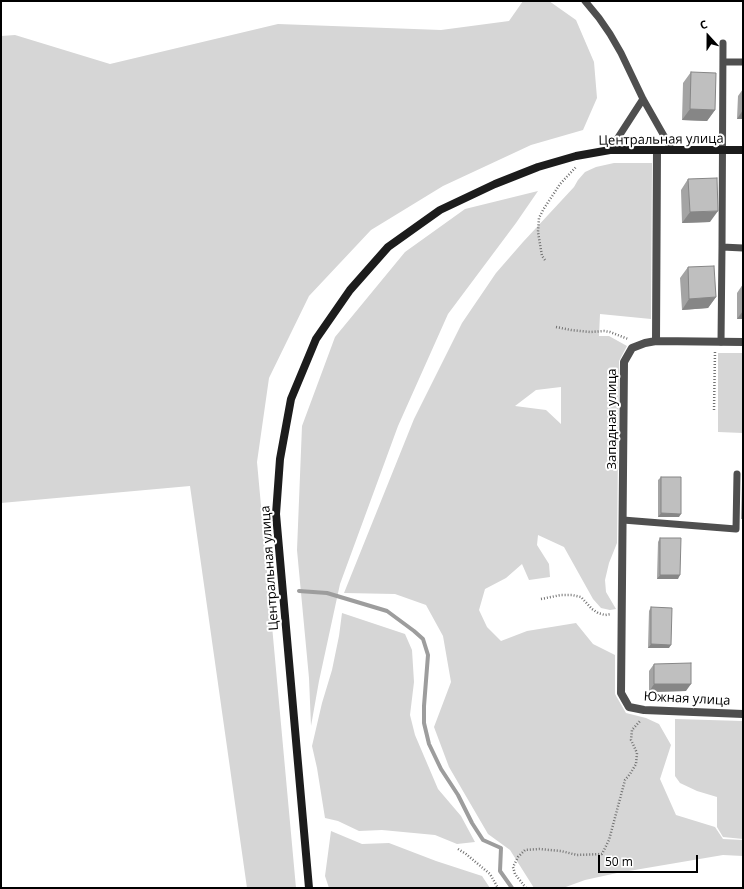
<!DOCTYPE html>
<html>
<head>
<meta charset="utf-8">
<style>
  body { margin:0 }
  #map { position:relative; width:744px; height:889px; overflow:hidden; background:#fff; font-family:"Open Sans",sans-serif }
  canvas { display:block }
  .frame { position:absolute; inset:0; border:2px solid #000; pointer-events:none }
  .north { position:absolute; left:688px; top:16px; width:40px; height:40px; -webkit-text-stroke:3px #fff; paint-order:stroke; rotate:339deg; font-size:11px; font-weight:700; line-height:16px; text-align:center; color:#000 }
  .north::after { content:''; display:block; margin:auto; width:14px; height:18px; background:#000; clip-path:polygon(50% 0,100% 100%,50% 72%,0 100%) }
  .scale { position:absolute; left:598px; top:855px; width:100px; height:18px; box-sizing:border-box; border:2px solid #000; border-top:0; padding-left:5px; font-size:12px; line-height:14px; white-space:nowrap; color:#000; -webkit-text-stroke:3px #fff; paint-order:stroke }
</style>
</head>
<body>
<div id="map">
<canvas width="744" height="889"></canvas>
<div class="frame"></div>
<div class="north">С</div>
<div class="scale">50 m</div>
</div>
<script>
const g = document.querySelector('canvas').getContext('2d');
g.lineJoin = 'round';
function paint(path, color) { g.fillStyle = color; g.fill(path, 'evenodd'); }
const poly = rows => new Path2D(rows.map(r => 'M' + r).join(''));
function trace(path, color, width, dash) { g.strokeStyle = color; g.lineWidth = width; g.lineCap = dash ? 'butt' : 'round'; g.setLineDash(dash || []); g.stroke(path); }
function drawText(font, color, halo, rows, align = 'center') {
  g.font = font + ' "Open Sans",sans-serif'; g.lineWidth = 4; g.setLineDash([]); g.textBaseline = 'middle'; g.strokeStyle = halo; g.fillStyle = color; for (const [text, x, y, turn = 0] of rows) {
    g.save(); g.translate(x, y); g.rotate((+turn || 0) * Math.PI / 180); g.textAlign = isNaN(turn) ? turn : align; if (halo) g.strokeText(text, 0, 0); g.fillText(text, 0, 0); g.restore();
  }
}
const green = poly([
  [523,1,549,1,576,20,594,62,597,98,583,130,531,145,443,186,371,230,309,296,269,378,257,462,296,888,247,888,190,486,1,503,1,36,15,35,110,64,278,24,441,30,509,21],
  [614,163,652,163,651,319,600,314,599,336,609,336,627,346,619,361,617,543,609,563,605,580,606,592,616,609,610,610,601,608,593,599,564,547,538,535,537,545,549,564,550,577,529,580,522,564,506,578,485,589,479,610,487,627,501,641,527,631,576,623,593,644,615,655,615,694,626,713,646,718,659,724,671,745,660,779,676,815,715,827,723,839,743,840,743,856,723,855,617,873,585,880,563,888,534,888,510,850,488,834,449,767,434,727,451,682,443,636,426,605,395,594,344,593,414,419,462,323,496,273,523,242,574,187,578,180,585,172,596,167],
  [561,387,561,424,546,410,515,406,536,390],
  [538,191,516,223,448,314,398,426,340,584,319,681,311,726,309,678,297,550,302,426,335,337,405,252,465,209],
  [718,353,743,353,743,433,718,432],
  [342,613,405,634,412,650,414,682,410,715,415,735,438,789,461,816,475,842,457,844,435,835,382,830,359,831,338,821,325,818,317,768,312,746,322,703,332,670,339,636],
  [675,719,743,721,743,839,723,837,717,827,717,797,697,791,680,783,675,776],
  [331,831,362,844,389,843,436,861,482,876,490,888,329,888,325,876]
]);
const stream = poly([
  [299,591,327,593,387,611,414,631,423,639,428,655,424,706,424,723,429,744,441,769,458,795,472,823,483,840,501,848,500,871,512,888]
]);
const path = poly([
  [545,260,542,256,538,232,539,218,543,210,560,184,576,167],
  [556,327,571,330,590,332,604,331,610,332,628,339],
  [714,410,715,351],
  [541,599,561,595,572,595,581,597,592,609,598,613,605,615,611,614],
  [458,849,466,854,490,874,498,888],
  [526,888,515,874,513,867,518,857,525,850,539,849,561,851,577,855,602,854,609,840,625,780,630,774,636,764,637,753,631,740,632,730,640,721,639,720]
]);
const service = poly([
  [585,1,599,18,610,34,621,53,643,99,672,150],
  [723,43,722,247,743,248],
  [723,62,743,62],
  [610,150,643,99],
  [721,342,722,247],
  [623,520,736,529,737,474]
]);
const minor = poly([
  [657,150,656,341,645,343,632,348,624,362,621,693,629,707,644,710,743,714],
  [656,341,743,342]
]);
const secondary = poly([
  [309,888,276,514,280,459,291,399,316,339,350,290,388,247,440,210,495,184,538,167,576,156,610,150,743,150]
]);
const wall = poly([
  [691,72,715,110,707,121,682,120,683,83],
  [743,89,743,119,737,119,738,96],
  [688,179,710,222,682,223,681,190],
  [688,267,716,297,708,308,682,310,680,278],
  [743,284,743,319,737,319,737,293],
  [661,477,679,517,658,517,658,480],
  [743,481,743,519,741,519,742,482],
  [660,538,678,579,657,579,658,542],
  [651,607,669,648,648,648,649,611],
  [654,664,686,691,649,692,649,671]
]);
const shadedWall = poly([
  [690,109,715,110,707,121,682,120],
  [743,110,743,119,737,119],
  [718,211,710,222,682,223,690,212],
  [716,297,708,308,682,310,689,299],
  [743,311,743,319,737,319],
  [661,513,681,514,679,517,658,517],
  [660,575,680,575,678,579,657,579],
  [651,644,671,645,669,648,648,648],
  [654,684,691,684,686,691,649,692]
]);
const building = poly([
  [691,72,716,73,715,110,690,109,691,72],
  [717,178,718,211,690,212,688,179,717,178],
  [714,266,716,297,689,299,688,267,714,266],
  [661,477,681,477,681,514,661,513,661,477],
  [660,538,681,538,680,575,660,575,660,538],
  [651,607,672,608,671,645,651,644,651,607],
  [691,663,691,684,654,684,654,664,691,663]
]);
const streetNames = [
  ["Центральная улица",661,140,-1],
  ["Западная улица",612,419,-90],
  ["Центральная улица",270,568,-94],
  ["Южная улица",687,699,3]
];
paint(green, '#d6d6d6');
trace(stream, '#9d9d9d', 4);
trace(path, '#717171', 2.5, [1, 2]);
trace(service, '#4f4f4f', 7);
trace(minor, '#4f4f4f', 8);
trace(secondary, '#1c1c1c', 8);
paint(wall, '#a4a4a4');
paint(shadedWall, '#868686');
paint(building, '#bfbfbf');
trace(building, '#868686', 1);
drawText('13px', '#000', '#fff', streetNames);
</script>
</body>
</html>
